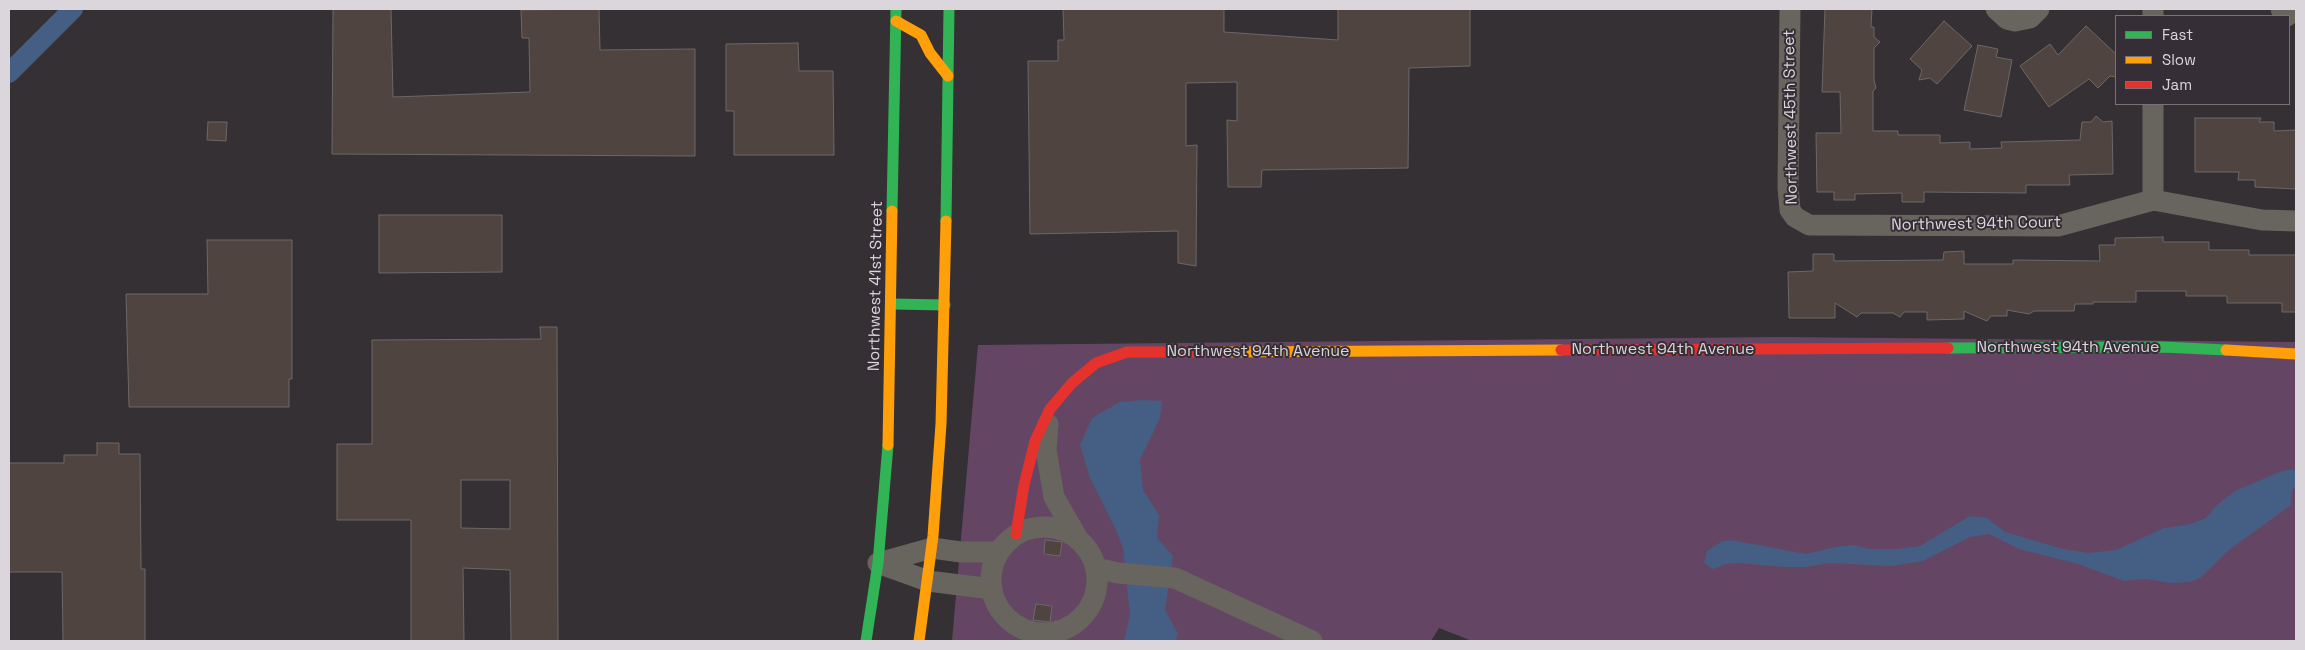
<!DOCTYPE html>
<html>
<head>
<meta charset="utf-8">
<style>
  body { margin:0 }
  #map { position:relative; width:2305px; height:650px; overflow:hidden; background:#343034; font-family:"Space Grotesk",sans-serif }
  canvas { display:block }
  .frame { position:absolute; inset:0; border:10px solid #dbd6db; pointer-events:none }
  .legend { position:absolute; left:2115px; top:15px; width:175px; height:90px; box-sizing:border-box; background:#362e36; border:1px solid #787178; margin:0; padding:6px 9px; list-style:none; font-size:15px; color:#dbd6db }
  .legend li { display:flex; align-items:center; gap:10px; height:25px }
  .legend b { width:25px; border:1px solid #787178 }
</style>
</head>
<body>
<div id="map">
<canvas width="2305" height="650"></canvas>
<div class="frame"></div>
<ul class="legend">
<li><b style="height:6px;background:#30b455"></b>Fast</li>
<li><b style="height:6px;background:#ff9f0a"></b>Slow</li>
<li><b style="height:6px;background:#e5322d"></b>Jam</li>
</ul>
</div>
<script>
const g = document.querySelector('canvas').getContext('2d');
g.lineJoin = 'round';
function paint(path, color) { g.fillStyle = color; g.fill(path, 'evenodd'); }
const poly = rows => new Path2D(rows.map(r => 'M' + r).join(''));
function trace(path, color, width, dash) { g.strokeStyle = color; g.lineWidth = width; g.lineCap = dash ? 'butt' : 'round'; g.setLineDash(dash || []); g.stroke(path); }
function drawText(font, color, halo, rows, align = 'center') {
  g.font = font + ' "Space Grotesk",sans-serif'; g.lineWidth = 4; g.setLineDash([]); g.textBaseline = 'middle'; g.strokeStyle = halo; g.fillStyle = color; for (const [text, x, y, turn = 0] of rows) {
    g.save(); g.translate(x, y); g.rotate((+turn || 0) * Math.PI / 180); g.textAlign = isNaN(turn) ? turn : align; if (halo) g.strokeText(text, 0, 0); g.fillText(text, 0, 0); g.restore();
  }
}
const green = poly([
  [1780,337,2296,342,2296,641,1472,641,1439,628,1431,641,952,641,978,345]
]);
const water = poly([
  [1143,400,1162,401,1160,418,1140,460,1143,490,1159,515,1157,538,1173,556,1165,610,1178,634,1175,641,1124,641,1130,615,1123,548,1116,530,1090,478,1080,445,1092,418,1120,402],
  [2296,469,2296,487,2292,490,2291,505,2229,550,2200,578,2190,582,2171,583,2146,579,2124,581,2078,564,2019,549,1989,534,1970,537,1923,561,1891,566,1829,563,1806,567,1785,567,1739,563,1726,564,1713,569,1704,563,1707,551,1721,542,1731,540,1806,554,1835,547,1854,545,1870,549,1898,549,1920,546,1970,516,1987,518,2005,532,2063,549,2089,553,2116,550,2164,528,2187,525,2206,518,2217,505,2235,491,2282,471]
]);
const canal = poly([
  [9,73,73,9]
]);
const building = poly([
  [333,9,391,9,393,97,530,92,529,38,522,38,521,10,599,9,600,50,695,49,695,156,332,154,333,9],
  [1063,9,1224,9,1224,32,1338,40,1338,9,1470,9,1470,66,1409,68,1408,168,1262,170,1261,187,1228,187,1227,120,1237,121,1237,82,1186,83,1186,146,1197,145,1196,266,1178,263,1178,231,1030,234,1028,61,1058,61,1058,40,1064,40,1063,9],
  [1825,9,1872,9,1871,27,1874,27,1874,37,1880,42,1874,48,1874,80,1876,88,1873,91,1873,131,1898,131,1898,135,1940,135,1940,143,1970,142,1970,149,2002,148,2001,142,2080,140,2082,122,2091,122,2096,116,2103,122,2112,121,2113,174,2069,175,2070,185,2026,185,2026,193,1924,192,1924,202,1902,202,1902,193,1855,194,1855,200,1834,200,1834,192,1817,192,1816,133,1841,133,1840,92,1822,92,1825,9],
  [1944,21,1972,46,1937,84,1930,78,1919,80,1922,70,1910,59,1944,21],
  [2086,26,2116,54,2116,77,2110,76,2098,88,2089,79,2049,107,2020,66,2050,44,2058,55,2086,26],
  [798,43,799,71,833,71,834,155,734,155,734,111,726,111,726,44,798,43],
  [1978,45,1998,49,1996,57,2012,60,2001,117,1964,110,1978,45],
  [2195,118,2261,118,2259,122,2274,122,2274,131,2296,130,2296,189,2255,187,2255,180,2238,180,2239,172,2195,172,2195,118],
  [208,122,227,122,226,141,207,140,208,122],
  [379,215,502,215,502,272,379,273,379,215],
  [2163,237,2163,242,2209,242,2209,250,2249,250,2249,255,2296,255,2296,312,2282,312,2282,303,2227,303,2227,296,2186,296,2186,291,2136,291,2136,302,2093,302,2093,304,2075,304,2074,311,2034,311,2029,314,2007,310,2007,316,1991,316,1987,321,1964,311,1964,319,1927,320,1927,312,1904,312,1900,317,1893,313,1861,313,1857,317,1835,303,1835,318,1789,318,1788,272,1813,271,1813,254,1834,254,1834,261,1943,260,1944,252,1964,251,1964,264,2013,264,2013,260,2100,261,2099,245,2115,245,2115,238,2163,237],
  [207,240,292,240,292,379,289,379,289,407,129,407,126,294,208,294,207,240],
  [540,327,557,327,558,641,511,641,510,570,463,568,464,641,411,641,411,520,337,520,337,444,372,444,372,340,541,339,540,327],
  [461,480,510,480,510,529,461,528,461,480],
  [97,443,119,443,119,454,140,454,141,569,145,569,145,641,63,641,62,572,9,572,9,463,64,463,64,455,97,455,97,443],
  [1045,540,1062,542,1060,556,1044,554,1045,540],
  [1036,604,1052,606,1050,622,1033,620,1036,604]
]);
const street = poly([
  [1790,9,1788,187,1790,210,1795,217,1809,225,2058,226,2153,200,2262,220,2296,221],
  [1996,9,2007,19,2015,21,2030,18,2039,9],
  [2281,9,2287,16],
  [2153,16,2153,9],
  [2153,200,2153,104],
  [1048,424,1046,450,1054,497,1078,539],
  '991 580a53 53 0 1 1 106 0a53 53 0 1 1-106 0Z',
  [878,563,932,548,961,552,998,552],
  [878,563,928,581,992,589],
  [1096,568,1118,573,1175,578,1312,641]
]);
const fast = poly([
  [892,211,896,9],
  [946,221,949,9],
  [892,304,945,305],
  [1948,348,2163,347,2226,350],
  [866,641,878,563,888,445]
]);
const slow = poly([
  [896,21,921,35,930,53,948,76],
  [2226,350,2296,354],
  [1220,352,1561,350],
  [888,445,892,211],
  [919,641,933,536,941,424,946,221]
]);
const jam = poly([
  [1561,350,1948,348],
  [1016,534,1024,485,1035,441,1050,409,1072,383,1096,363,1127,352,1220,352]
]);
const streetNames = [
  ["Northwest 45th Street",1791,117,-91],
  ["Northwest 94th Court",1976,224,-1],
  ["Northwest 41st Street",876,286,-89],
  ["Northwest 94th Avenue",2068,348],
  ["Northwest 94th Avenue",1663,350],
  ["Northwest 94th Avenue",1258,352]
];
paint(green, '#644664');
paint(water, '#455e84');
trace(canal, '#455e84', 20);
paint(building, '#4f4440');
trace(building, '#6c6868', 1);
trace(street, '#68645e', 21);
trace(fast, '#30b455', 11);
trace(slow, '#ff9f0a', 11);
trace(jam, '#e5322d', 11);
drawText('16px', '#dbd6db', '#362e36', streetNames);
</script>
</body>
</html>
